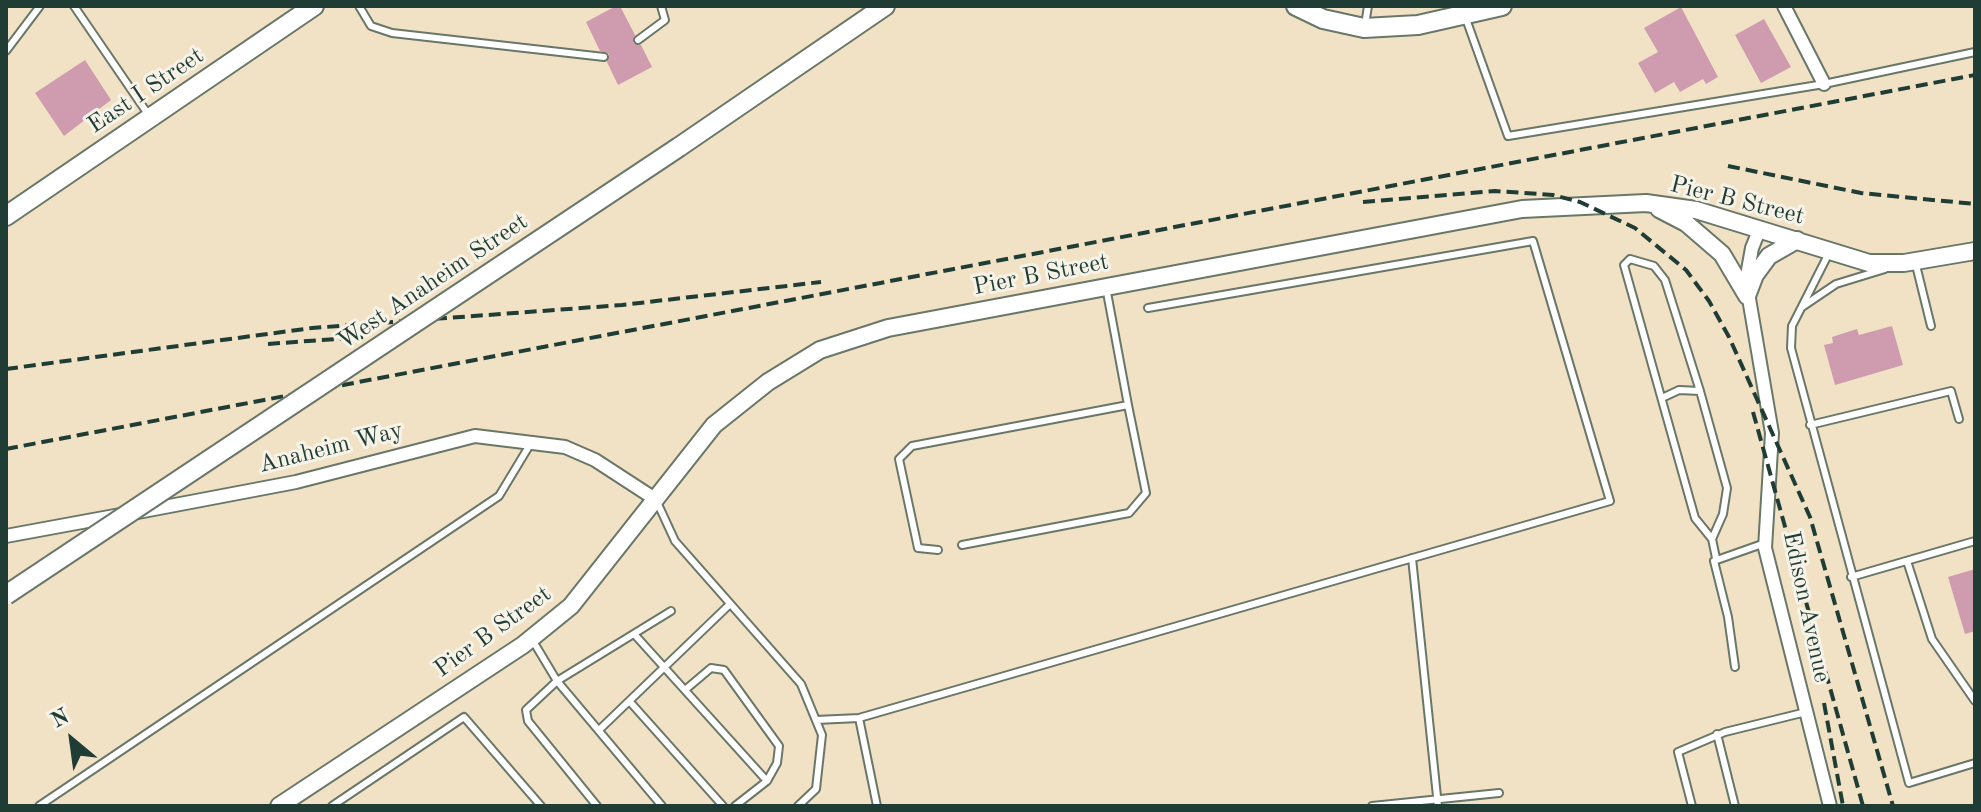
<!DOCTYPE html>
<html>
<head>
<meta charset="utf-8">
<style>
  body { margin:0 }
  #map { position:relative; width:1981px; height:812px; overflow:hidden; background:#f1e2c6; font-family:"Old Standard TT",serif }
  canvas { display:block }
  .frame { position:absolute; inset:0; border:8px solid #1f3d34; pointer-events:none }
  .north { position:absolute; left:32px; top:700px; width:80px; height:80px; -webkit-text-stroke:6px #f7f3e8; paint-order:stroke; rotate:331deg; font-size:22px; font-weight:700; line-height:32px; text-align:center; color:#1f3d34 }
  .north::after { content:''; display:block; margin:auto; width:28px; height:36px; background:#1f3d34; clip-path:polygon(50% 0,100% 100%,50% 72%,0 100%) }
</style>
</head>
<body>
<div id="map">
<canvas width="1981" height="812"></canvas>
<div class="frame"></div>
<div class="north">N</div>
</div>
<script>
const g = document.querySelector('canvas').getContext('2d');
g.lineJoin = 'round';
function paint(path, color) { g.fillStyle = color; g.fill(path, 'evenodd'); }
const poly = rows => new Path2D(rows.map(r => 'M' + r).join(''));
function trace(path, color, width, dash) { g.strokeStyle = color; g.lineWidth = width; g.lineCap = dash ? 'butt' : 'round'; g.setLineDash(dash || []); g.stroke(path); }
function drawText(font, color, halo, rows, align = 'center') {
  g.font = font + ' "Old Standard TT",serif'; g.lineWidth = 6; g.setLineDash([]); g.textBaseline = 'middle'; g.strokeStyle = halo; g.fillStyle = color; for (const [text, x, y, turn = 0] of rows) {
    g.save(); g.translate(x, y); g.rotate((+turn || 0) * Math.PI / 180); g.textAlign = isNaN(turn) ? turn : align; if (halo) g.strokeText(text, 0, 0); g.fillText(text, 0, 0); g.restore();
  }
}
const building = poly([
  [616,6,620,6,635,35,633,43,641,45,652,67,618,85,607,62,609,54,600,51,586,22],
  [1681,7,1718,77,1706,84,1703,79,1680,92,1674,82,1655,93,1638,63,1658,52,1644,28],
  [1764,19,1791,67,1761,83,1735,35],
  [85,60,111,100,64,136,35,93],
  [1892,326,1903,365,1835,385,1824,345,1833,343,1832,337,1857,329,1859,335],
  [1975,569,1975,631,1965,634,1948,577]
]);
const service = poly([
  [74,6,150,117],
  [359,6,371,26,392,33,604,57],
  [1465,16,1508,136,1824,84,1975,52],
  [1365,25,1368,6],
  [638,40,665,20,661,6],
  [6,51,40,6],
  [1829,253,1792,326,1791,348,1909,783,1975,763],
  [1915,261,1931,326],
  [1106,287,1128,405],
  [1802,307,1836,284,1885,269],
  [1662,398,1679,390,1700,391],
  [1810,425,1951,391,1959,419],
  [657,502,675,541,801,684,822,735,816,789,798,806],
  [1712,539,1723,514,1727,488,1700,391,1665,280,1654,266,1630,259,1624,265,1695,518,1712,539,1716,558],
  [938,550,918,548,899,459,912,446,1128,405,1146,493,1129,513,962,545],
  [1412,558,1438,806],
  [1907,561,1932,639,1975,701],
  [1851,577,1975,541],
  [635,635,767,781],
  [533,641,557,681,662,806],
  [1735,667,1728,617,1714,561,1765,543],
  [685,690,711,668,724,670,779,746,777,763,767,781,735,806],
  [631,703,723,806],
  [859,718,877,806],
  [816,720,859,718,1610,501,1533,241,1148,308],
  [599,730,729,605],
  [1717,734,1735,806],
  [39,806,499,496,531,443],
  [332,806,464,717,541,806],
  [597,806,528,721,526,710,557,681,671,611],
  [1372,806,1499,793],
  [1692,806,1678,752,1725,732,1806,712]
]);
const minor = poly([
  [1784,6,1824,84],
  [1760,228,1752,248,1746,281,1772,433,1765,548,1830,806],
  [138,512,296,482,475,436,565,447,595,460,655,499],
  [6,536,120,515]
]);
const tertiary = poly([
  [1659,209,1686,223,1722,254,1747,296],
  [1747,296,1755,275,1769,256,1797,240],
  [279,806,523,645,571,606,714,425,768,382,820,350,888,328,1522,209,1646,203,1696,210,1869,263,1904,263,1975,251]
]);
const secondary = poly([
  [1296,6,1323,19,1364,28,1418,25,1502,6],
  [679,147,885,6],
  [6,216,314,6]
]);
const rail = poly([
  [1728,166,1861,193,1975,204],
  [1363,202,1495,191,1553,195,1580,202,1635,228,1686,270,1709,301,1729,337,1810,517,1893,806],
  [268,344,363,337],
  [6,369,312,328,622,305,821,282],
  [1753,412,1863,806],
  [6,449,1975,75],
  [1824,703,1843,806]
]);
const secondaryBridge = poly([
  [6,595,679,147]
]);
const streetNames = [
  ["East I Street",146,91,-34],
  ["Pier B Street",1737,201,14],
  ["Pier B Street",1041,275,-11],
  ["West Anaheim Street",433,282,-34],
  ["Anaheim Way",331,448,-14],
  ["Edison Avenue",1806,607,78],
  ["Pier B Street",493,632,-36]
];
paint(building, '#ce9cae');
trace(service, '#687767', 10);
trace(minor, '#687767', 16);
trace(tertiary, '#687767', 20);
trace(secondary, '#687767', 22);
trace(service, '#fff', 6);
trace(minor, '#fff', 12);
trace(tertiary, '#fff', 16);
trace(secondary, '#fff', 18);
trace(rail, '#1f3d34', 4, [12, 6]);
trace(secondaryBridge, '#687767', 22, []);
trace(secondaryBridge, '#fff', 18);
drawText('24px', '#1f3d34', '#f7f3e8', streetNames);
</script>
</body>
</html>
